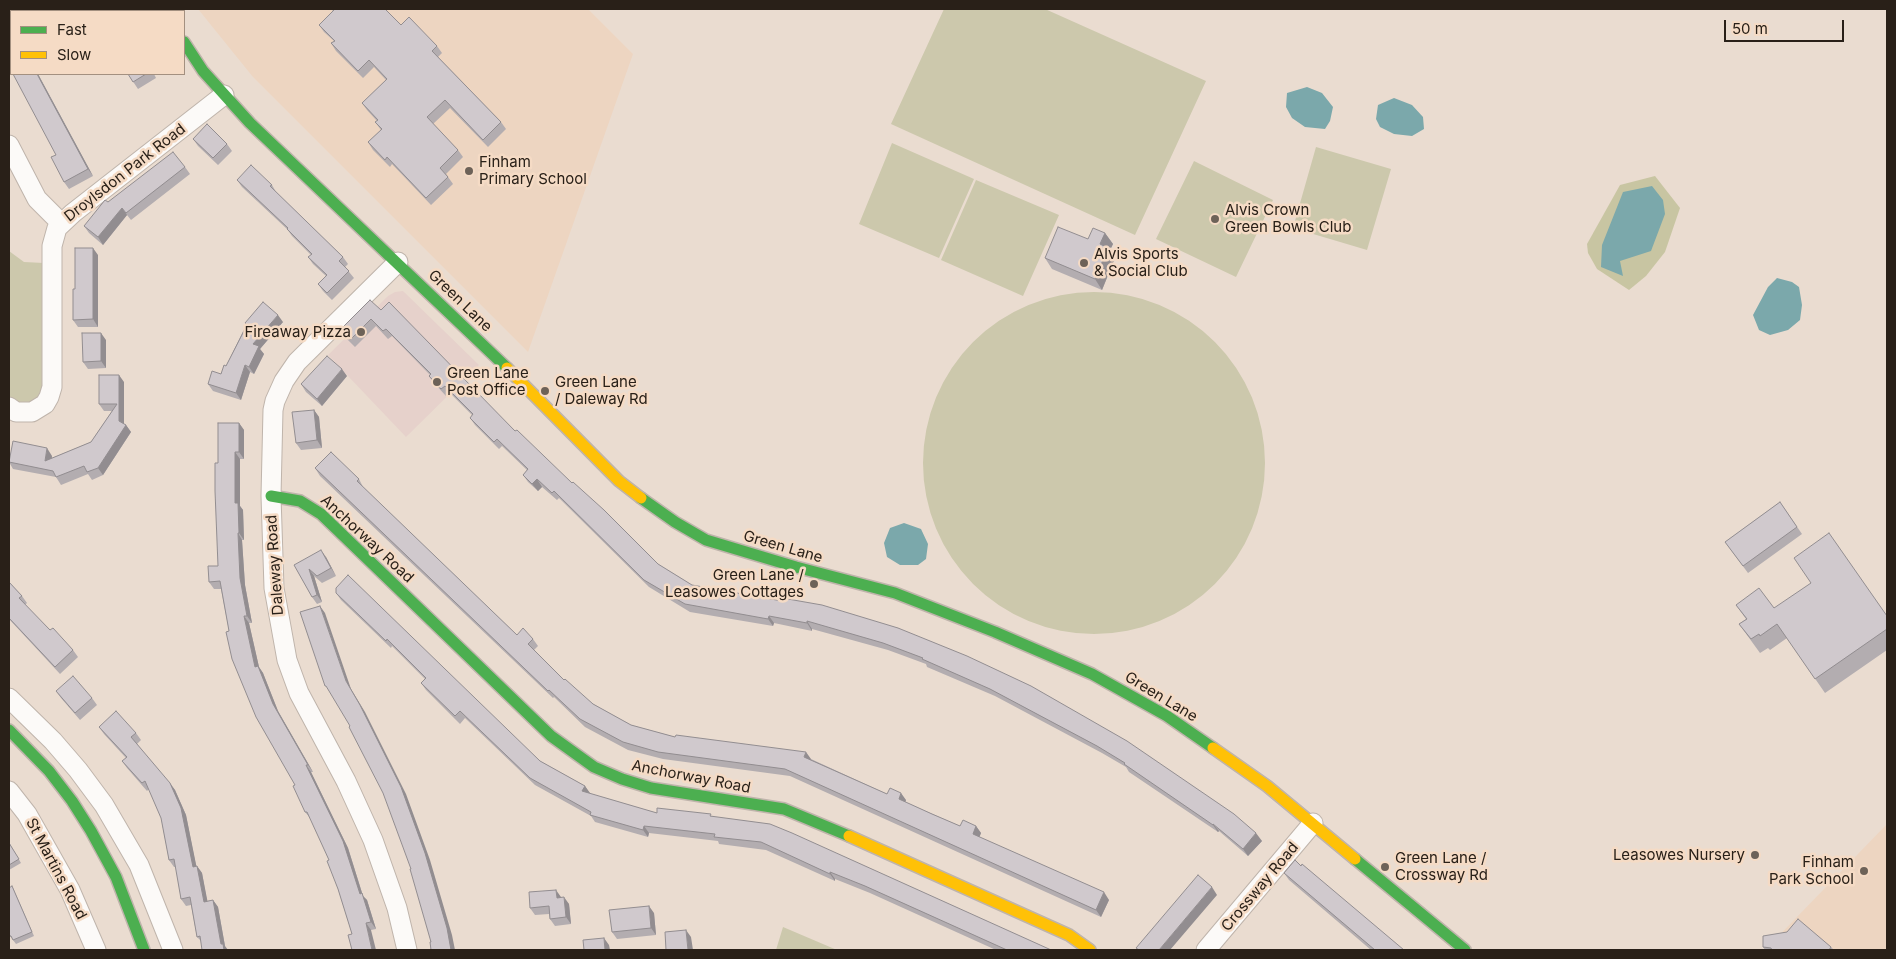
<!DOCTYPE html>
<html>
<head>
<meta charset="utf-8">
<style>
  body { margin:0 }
  #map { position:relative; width:1896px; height:959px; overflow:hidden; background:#eadcd0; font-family:Inter,sans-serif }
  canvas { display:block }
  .frame { position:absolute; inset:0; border:10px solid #292018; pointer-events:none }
  .legend { position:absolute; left:10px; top:10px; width:175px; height:65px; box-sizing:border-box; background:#f5dbc5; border:1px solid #a39080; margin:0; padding:6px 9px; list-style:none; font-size:15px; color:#292018 }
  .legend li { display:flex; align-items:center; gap:10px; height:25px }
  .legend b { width:25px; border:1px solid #a39080 }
  .scale { position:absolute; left:1724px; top:20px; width:120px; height:22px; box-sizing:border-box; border:2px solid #292018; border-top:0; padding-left:6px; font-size:15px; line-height:18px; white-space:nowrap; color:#292018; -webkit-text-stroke:4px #f5dbc5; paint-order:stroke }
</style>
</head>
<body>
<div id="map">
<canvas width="1896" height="959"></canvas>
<div class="frame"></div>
<ul class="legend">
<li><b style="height:6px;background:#4caf50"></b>Fast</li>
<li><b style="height:6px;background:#ffc107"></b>Slow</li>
</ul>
<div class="scale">50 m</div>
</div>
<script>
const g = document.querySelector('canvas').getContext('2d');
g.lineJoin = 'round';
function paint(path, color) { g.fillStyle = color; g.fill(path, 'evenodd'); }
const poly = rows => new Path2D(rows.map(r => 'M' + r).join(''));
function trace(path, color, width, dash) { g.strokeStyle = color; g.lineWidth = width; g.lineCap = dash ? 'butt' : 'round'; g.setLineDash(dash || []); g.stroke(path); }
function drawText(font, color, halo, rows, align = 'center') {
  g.font = font + ' Inter,sans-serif'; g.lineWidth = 5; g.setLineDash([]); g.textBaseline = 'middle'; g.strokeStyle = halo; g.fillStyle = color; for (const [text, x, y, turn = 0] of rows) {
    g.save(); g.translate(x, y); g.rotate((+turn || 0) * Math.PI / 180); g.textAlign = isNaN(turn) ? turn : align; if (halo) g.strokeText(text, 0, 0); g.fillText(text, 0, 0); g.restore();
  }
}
const commercial = poly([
  [403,291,479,365,406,437,328,355,388,296,395,292]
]);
const built = poly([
  [198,9,588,9,633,54,528,352,253,77],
  [1887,824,1887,950,1765,950,1795,919]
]);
const green = poly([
  [944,9,1045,9,1206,81,1135,235,891,124],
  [892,143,974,179,939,258,859,224],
  [1316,147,1391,169,1367,250,1293,228],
  [1194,161,1273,200,1236,277,1156,239],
  [976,180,1059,215,1023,296,941,260],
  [9,251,24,262,44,263,43,392,31,406,9,401],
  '923 463a171 171 0 1 1 342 0a171 171 0 1 1-342 0Z',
  [783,927,837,950,776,950]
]);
const forest = poly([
  [1655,176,1680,208,1665,252,1646,276,1629,290,1597,269,1588,253,1587,244,1620,185]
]);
const water = poly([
  [1307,87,1322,93,1333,107,1330,121,1325,129,1305,127,1292,118,1286,107,1287,93],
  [1394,98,1412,105,1423,117,1424,129,1412,136,1394,134,1380,127,1376,119,1378,105],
  [1652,186,1663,200,1665,214,1651,251,1620,261,1623,276,1601,267,1602,245,1623,192],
  [1777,278,1792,282,1799,287,1802,305,1800,320,1788,330,1770,335,1759,330,1753,315,1768,287],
  [904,523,921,529,928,544,926,559,918,565,900,565,887,557,884,543,890,528]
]);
const street = poly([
  [9,145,37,199,61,223],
  [398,262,297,362,284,381,275,401,273,410,271,496,274,588,287,660,299,693,346,781,373,840,397,908,407,950],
  [9,407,16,412,32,412,45,404,49,397,52,387,52,246,57,228,73,213,224,95],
  [9,698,53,741,78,770,104,805,139,865,173,950],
  [9,791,27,814,70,890,96,950],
  [1206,950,1313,823]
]);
const fast = poly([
  [184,42,203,71,250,123,507,368],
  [271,496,300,501,321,514,551,736,594,767,622,779,651,788,784,809,849,836],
  [641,498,675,522,706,540,796,567,895,593,995,632,1092,674,1167,716,1213,748],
  [9,730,49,771,72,801,91,831,116,877,144,950],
  [1355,859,1465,950]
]);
const slow = poly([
  [161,9,163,11],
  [507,368,619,481,641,498],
  [1213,748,1267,786,1355,859],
  [849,836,1069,935,1090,950]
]);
const wall = poly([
  [331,9,385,9,401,25,437,46,442,53,438,57,501,122,506,129,488,147,450,108,433,124,458,150,463,157,446,174,453,184,431,205,392,164,390,167,373,150,368,142,381,130,375,122,377,121,367,110,362,103,386,80,374,67,363,78,336,51,331,43,334,41,324,32,319,25,333,11],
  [38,74,93,176,69,189,64,182,56,155],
  [128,74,154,74,156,78,138,89],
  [193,139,227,144,232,151,218,165,198,146],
  [185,167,190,174,131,220,127,215,103,245,89,233,84,226,108,202],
  [237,180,272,185,276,192,343,257,348,264,345,267,354,278,332,300,323,291,318,284,326,276,313,264,308,257,311,255,292,236,287,229,242,187],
  [1105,233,1113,244,1110,250,1115,258,1102,290,1052,269,1045,258,1088,239],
  [98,255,98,327,78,327,73,320,75,289],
  [381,310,515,431,658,564,692,585,898,628,1262,841,1248,856,1219,831,1218,832,1129,772,1126,767,1102,753,995,696,927,667,926,664,888,650,812,629,812,631,774,623,773,626,690,612,649,587,559,498,557,500,542,487,538,491,528,482,523,475,527,470,502,446,499,449,475,425,470,418,472,415,450,393,446,396,434,383,429,376,430,375,392,336,388,339,376,326,355,347,345,337,340,330],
  [283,322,260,349,264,354,254,374,250,372,241,400,213,391,208,384,221,374,226,366,246,325,245,323],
  [106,340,106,368,88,369,83,362],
  [347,376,322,406,306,392,301,384],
  [124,382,124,424,126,425,131,432,103,475,92,480,88,474,61,485,56,477,13,469,9,462,9,460,52,456,52,458,91,442,112,411,104,411,99,404],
  [314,410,319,417,322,448,301,450,296,443],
  [239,423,244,430,244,459,240,459,240,506,243,510,244,540,242,540,245,585,252,623,249,623,259,667,263,673,278,711,313,772,311,772,348,848,363,896,367,900,376,929,371,930,352,934,329,860,311,819,305,812,295,785,229,631,221,589,214,589,209,582,218,566,218,463],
  [315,468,359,479,363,487,517,635,533,639,538,646,534,650,564,680,593,704,631,725,675,737,811,759,887,794,906,800,905,802,960,826,976,826,981,833,979,837,1109,900,1101,917,790,776,663,759,628,750,585,727,554,697,553,698,320,476],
  [1780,502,1802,534,1748,573,1725,542],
  [326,557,336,576,322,583,314,576,322,602,317,604,312,597,294,565],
  [9,582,22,596,27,603,25,605,50,630,73,650,78,657,60,674,9,619],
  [336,593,540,761,585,786,590,794,657,813,712,816,1051,950,996,950,870,893,835,879,835,881,766,850,719,844,718,841,649,833,648,837,595,822,591,816,535,785,465,718,460,724,426,690,421,683,425,679,392,646,391,648,341,600],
  [1736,605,1887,616,1887,650,1825,693,1787,638,1770,650,1768,648,1760,653,1739,624,1746,619],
  [56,691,92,698,97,705,80,720,61,698],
  [99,727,136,733,141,740,137,744,175,790,186,815,196,866,197,866,202,873,207,901,213,900,218,907,225,946,201,941,197,937,191,905,186,906,181,899,176,867,174,867,169,860,161,818,149,789,147,791,127,768,122,761,126,758,104,734],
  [9,842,21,863,9,870],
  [1284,873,1404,950,1371,950,1289,880],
  [12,886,14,890,34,936,16,944,10,936],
  [561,897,569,904,571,924,555,926,550,919,549,914,535,915,530,908],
  [654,913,656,935,617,939,612,932],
  [1763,947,1831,947,1834,950,1765,950]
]);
const shadedWall = poly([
  [37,74,38,74,93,176,88,169],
  [122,208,127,215,103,245,98,237],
  [1105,233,1113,244,1110,250,1115,258,1102,290,1095,279,1100,244],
  [93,248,98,255,98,327,93,319],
  [278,315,283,322,260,349,264,354,254,374,249,367,253,344],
  [101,333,106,340,106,368,101,361],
  [245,365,250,372,241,400,236,393],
  [342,369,347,376,322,406,317,399],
  [119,375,124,382,124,428,119,421],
  [314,410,319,417,322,448,317,440],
  [239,423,244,430,244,459,239,452],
  [126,425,131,432,103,475,98,468],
  [47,448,52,456,50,468,45,461],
  [235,452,240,459,240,506,243,510,244,540,239,533,235,503],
  [537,479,542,487,538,491,532,484],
  [238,533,242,540,245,585,252,623,247,616,240,578],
  [321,550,326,557,336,576,331,568],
  [309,569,314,576,322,602,317,595],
  [320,606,325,613,351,689,365,712,406,794,430,860,452,935,455,950,451,950,346,681],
  [244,616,249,623,259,667,263,673,278,711,313,772,308,765,273,704,255,667],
  [769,616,774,623,773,626,768,619],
  [807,621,812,629,812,631,807,623],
  [806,752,811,759,809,764,804,757],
  [306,765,311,772,348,848,363,896,367,900,376,929,371,922,360,894],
  [170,783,175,790,186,815,198,874,193,867],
  [585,786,590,793,587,798,582,791],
  [901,793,906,800,904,806,899,799],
  [1213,824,1219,831,1218,832,1213,825],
  [644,826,649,833,648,837,643,830],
  [976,826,981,833,978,841,973,834],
  [1256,833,1262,841,1248,856,1243,849],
  [197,866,202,873,209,909,204,902],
  [830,872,835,879,835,881,830,874],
  [1212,887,1217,895,1170,950,1159,950],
  [556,890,561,897,562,905,557,898],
  [1104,892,1109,900,1101,917,1096,910],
  [564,897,569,904,571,924,566,917],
  [213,900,218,907,225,946,228,950,224,950,221,944],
  [649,906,654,913,656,935,651,928],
  [366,923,371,930,376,950,372,950],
  [686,930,691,937,693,950,688,950],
  [604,938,609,945,610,950,605,950]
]);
const building = poly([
  [97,9,116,9,117,11,98,11,97,9],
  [333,9,385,9,401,25,409,17,437,46,432,51,501,122,483,140,445,100,427,117,458,150,440,168,448,177,426,198,387,157,385,160,368,142,382,129,375,122,378,120,362,103,387,79,369,60,358,71,331,43,335,41,319,25,334,10,333,9],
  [9,30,11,35,11,70,9,66,9,30],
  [13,74,37,74,88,169,64,182,51,157,56,155,13,74],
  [128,74,146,74,133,82,128,74],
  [207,124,227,144,213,158,193,139,207,124],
  [173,152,185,167,126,213,122,208,98,237,84,226,105,200,108,202,173,152],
  [251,165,272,185,270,186,343,257,339,261,349,271,327,293,318,284,327,275,308,257,312,254,287,229,288,228,237,180,251,165],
  [1058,227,1088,239,1093,228,1105,233,1100,244,1108,248,1095,279,1045,258,1058,227],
  [75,248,93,248,93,319,73,320,73,289,75,289,75,248],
  [370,300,381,310,389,302,515,431,517,430,572,483,573,482,604,510,658,564,692,585,782,601,782,598,822,605,898,628,967,656,1031,686,1127,741,1234,814,1256,833,1243,849,1213,824,1213,825,1124,764,1125,763,1097,746,990,689,922,659,923,658,883,643,807,621,807,623,769,616,768,619,685,604,644,580,554,491,552,493,537,479,532,484,523,475,528,469,497,439,494,442,470,418,473,414,445,386,441,389,429,376,431,374,386,329,383,331,371,319,350,340,340,330,370,300],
  [263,302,278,315,253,344,259,346,249,367,245,365,236,393,208,384,212,371,221,374,224,365,226,366,247,325,245,323,263,302],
  [82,333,101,333,101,361,83,362,82,333],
  [327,356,342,369,317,399,301,384,327,356],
  [99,375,119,375,119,421,126,425,98,468,87,472,84,466,56,477,53,471,9,462,13,441,47,448,45,461,91,442,117,404,99,404,99,375],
  [314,410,317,440,296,443,292,412,314,410],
  [218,423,239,423,239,452,235,452,235,503,238,503,239,533,238,533,240,578,247,616,244,616,255,667,258,666,273,704,308,765,306,765,343,841,360,894,362,893,371,922,366,923,372,950,352,950,348,935,352,934,338,889,327,861,329,860,307,812,305,812,293,786,295,785,256,717,232,659,226,632,229,631,220,581,209,582,208,566,218,566,215,491,215,463,218,463,218,423],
  [331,452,359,479,357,481,517,635,523,628,533,639,528,644,564,680,565,679,593,704,631,725,675,737,676,735,806,752,804,757,887,794,890,788,901,793,899,799,932,814,960,826,963,820,976,826,973,834,1104,892,1096,910,785,769,658,752,623,742,580,719,549,690,548,691,315,468,331,452],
  [1780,502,1797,527,1743,566,1725,542,1780,502],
  [1829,533,1887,616,1887,629,1815,679,1777,624,1760,636,1759,634,1751,639,1739,624,1747,619,1736,605,1759,588,1774,608,1811,583,1794,558,1829,533],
  [321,550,331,568,317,576,309,569,317,595,312,597,294,565,321,550],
  [348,575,540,761,585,786,582,791,657,813,657,808,711,814,710,816,770,824,792,833,1049,949,1051,950,1007,950,865,886,830,872,830,874,761,842,714,837,715,834,644,826,643,830,590,815,591,812,530,778,460,711,455,716,421,683,426,678,387,639,386,641,336,593,336,588,348,575],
  [9,582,22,596,19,598,50,630,53,628,73,650,55,667,9,618,9,582],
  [320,606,346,681,360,705,401,787,425,853,447,928,451,950,431,950,430,942,431,942,410,869,411,869,383,793,349,727,350,726,326,686,325,686,300,612,320,606],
  [73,676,92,698,75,713,56,691,73,676],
  [116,711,136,733,131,737,170,783,181,808,193,867,197,866,204,902,213,900,221,944,223,944,224,950,202,950,200,936,197,937,190,897,181,899,174,859,169,860,161,818,145,781,142,783,122,761,127,757,99,727,116,711],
  [9,843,19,859,9,865,9,843],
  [1295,860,1301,866,1302,864,1404,950,1375,950,1284,873,1295,860],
  [1198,875,1212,887,1159,950,1139,950,1136,948,1198,875],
  [12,886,32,932,13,940,11,936,10,936,9,934,9,888,12,886],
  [556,890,557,898,564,897,566,917,550,919,549,906,530,908,529,892,556,890],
  [649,906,651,928,612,932,609,910,649,906],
  [1798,919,1831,947,1829,950,1772,950,1771,948,1763,947,1763,936,1787,932,1798,919],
  [686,930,688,950,666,950,665,932,686,930],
  [604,938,605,950,584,950,583,940,604,938]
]);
const markers = [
  [469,171,5,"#6d6258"],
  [1215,219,5,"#6d6258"],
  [1084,263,5,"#6d6258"],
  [361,332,5,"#6d6258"],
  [437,382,5,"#6d6258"],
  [545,391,5,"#6d6258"],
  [814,584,5,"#6d6258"],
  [1755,855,5,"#6d6258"],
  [1385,867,5,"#6d6258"],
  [1864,871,5,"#6d6258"]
];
const poiNames = [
  ["Finham",479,162],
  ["Primary School",479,179],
  ["Alvis Crown",1225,210],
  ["Green Bowls Club",1225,227],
  ["Alvis Sports",1094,254],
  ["& Social Club",1094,271],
  ["Fireaway Pizza",351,332,"right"],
  ["Green Lane",447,373],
  ["Post Office",447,390],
  ["Green Lane",555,382],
  ["/ Daleway Rd",555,399],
  ["Green Lane /",804,575,"right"],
  ["Leasowes Cottages",804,592,"right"],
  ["Leasowes Nursery",1745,855,"right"],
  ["Green Lane /",1395,858],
  ["Crossway Rd",1395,875],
  ["Finham",1854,862,"right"],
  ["Park School",1854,879,"right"]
];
const streetNames = [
  ["Droylsdon Park Road",125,173,-38],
  ["Green Lane",460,301,44],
  ["Anchorway Road",367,539,43],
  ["Green Lane",783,547,16],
  ["Daleway Road",275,565,-94],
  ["Green Lane",1161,697,31],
  ["Anchorway Road",691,777,11],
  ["St Martins Road",56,869,62],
  ["Crossway Road",1260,887,-50]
];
paint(commercial, '#e6d1cb');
paint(built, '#edd5c1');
paint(green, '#ccc8ac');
paint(forest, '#c8c5a2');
paint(water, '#7ba8ab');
trace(street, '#bfb4ab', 21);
trace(fast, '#bfb4ab', 14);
trace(slow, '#bfb4ab', 14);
trace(street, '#fcfaf8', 19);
trace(fast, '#4caf50', 11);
trace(slow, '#ffc107', 11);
paint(wall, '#b3adb0');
paint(shadedWall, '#928d90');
paint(building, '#d0c9cd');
trace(building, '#928d90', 1);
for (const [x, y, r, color] of markers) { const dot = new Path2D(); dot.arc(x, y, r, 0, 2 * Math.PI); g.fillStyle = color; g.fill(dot); trace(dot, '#f5dbc5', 2); }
drawText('15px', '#292018', '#f5dbc5', poiNames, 'left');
drawText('15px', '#292018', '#f5dbc5', streetNames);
</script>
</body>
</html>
